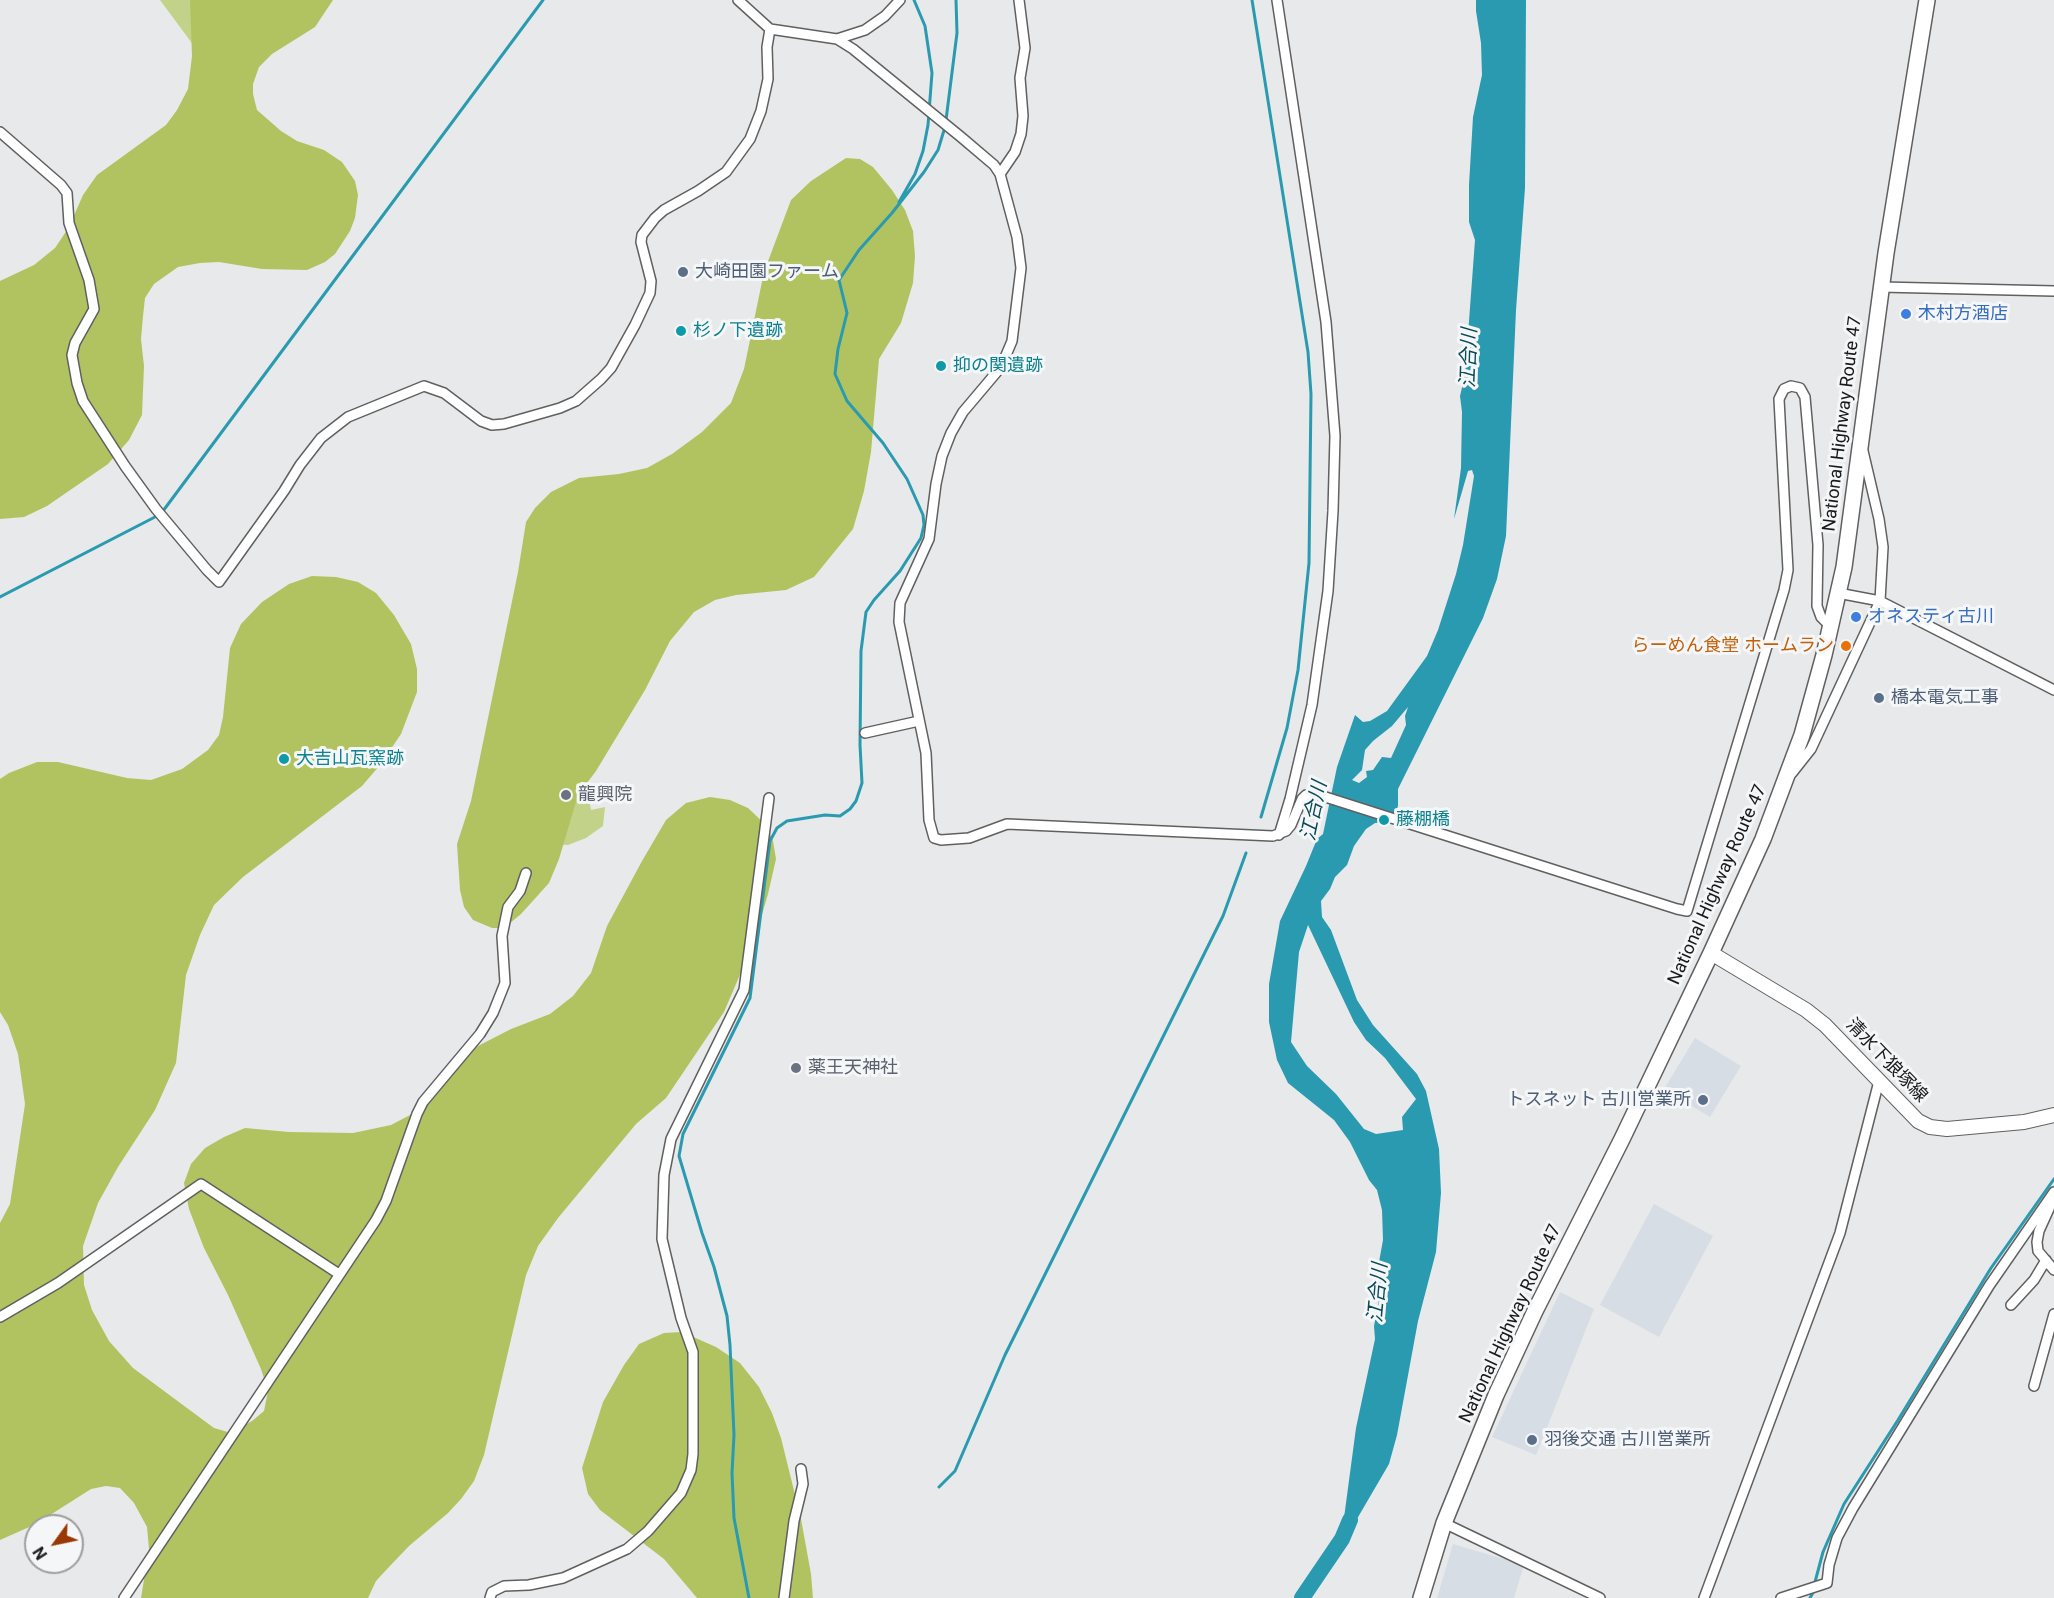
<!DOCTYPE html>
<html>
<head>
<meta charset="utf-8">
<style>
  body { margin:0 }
  #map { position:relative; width:2054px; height:1598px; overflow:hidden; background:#e8e9ea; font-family:Roboto,sans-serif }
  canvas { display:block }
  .north { position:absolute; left:24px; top:1514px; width:60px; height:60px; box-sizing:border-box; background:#f5f6f7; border:2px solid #9d9e9f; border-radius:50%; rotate:237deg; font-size:16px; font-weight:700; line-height:24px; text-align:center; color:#1a1a1a }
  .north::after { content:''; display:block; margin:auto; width:21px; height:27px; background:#9b3701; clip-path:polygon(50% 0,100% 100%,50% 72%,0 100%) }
</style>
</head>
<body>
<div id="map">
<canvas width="2054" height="1598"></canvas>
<div class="north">N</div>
</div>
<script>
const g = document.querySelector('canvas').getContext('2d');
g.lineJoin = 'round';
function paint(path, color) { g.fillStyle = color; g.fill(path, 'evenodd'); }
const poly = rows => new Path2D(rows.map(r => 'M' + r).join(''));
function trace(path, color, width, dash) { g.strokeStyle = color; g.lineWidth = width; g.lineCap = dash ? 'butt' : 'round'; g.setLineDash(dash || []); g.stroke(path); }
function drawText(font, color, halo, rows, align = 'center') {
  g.font = font + ' Roboto,"Noto Sans JP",sans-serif'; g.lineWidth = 6; g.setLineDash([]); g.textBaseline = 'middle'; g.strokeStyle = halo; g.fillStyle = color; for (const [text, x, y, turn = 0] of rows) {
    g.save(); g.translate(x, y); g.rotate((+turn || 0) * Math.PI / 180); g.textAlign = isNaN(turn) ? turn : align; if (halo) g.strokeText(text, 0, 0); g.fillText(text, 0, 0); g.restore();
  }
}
const built = poly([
  [1695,1038,1741,1066,1710,1117,1664,1089],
  [1654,1204,1713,1236,1659,1337,1600,1305],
  [1560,1292,1594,1309,1536,1455,1492,1437],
  [1453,1544,1524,1565,1514,1598,1437,1598]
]);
const green = poly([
  [160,0,214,0,197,50],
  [584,772,591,810,605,807,603,826,586,838,568,845,549,844]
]);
const forest = poly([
  [190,0,333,0,315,27,272,54,259,67,253,84,253,94,257,110,281,131,297,141,324,150,342,162,355,181,358,195,355,218,350,231,335,254,325,262,307,270,262,269,219,262,200,263,178,267,154,284,145,298,143,316,141,339,144,366,142,415,129,440,108,464,47,506,24,517,0,519,0,281,34,265,55,248,69,227,83,195,97,175,166,125,177,110,188,89,192,56],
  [846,158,860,159,873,167,892,190,905,210,913,231,915,256,913,283,901,323,879,359,871,452,864,491,853,529,814,577,786,590,736,595,715,600,694,612,670,641,645,690,596,771,578,795,559,859,549,883,521,914,504,928,492,928,473,920,464,907,460,890,457,844,471,801,518,572,526,522,535,508,551,492,579,478,619,474,647,468,672,454,702,432,731,403,744,369,764,272,791,200,811,181],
  [312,576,336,577,358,582,376,593,394,615,411,644,417,669,417,692,401,734,380,765,362,786,243,877,214,905,200,935,186,975,176,1063,155,1110,118,1167,98,1203,83,1246,84,1285,92,1310,109,1341,133,1368,214,1428,231,1433,252,1421,264,1411,268,1391,261,1369,228,1295,204,1248,189,1209,184,1183,191,1164,205,1148,224,1137,245,1128,289,1132,353,1133,391,1125,410,1115,456,1062,478,1046,511,1029,550,1014,573,996,591,973,607,926,642,861,666,820,686,803,710,797,730,800,748,808,766,825,773,841,776,859,768,894,754,942,724,1012,666,1098,636,1124,558,1218,538,1246,526,1275,484,1455,474,1481,461,1499,448,1513,409,1546,388,1568,376,1581,368,1598,141,1598,149,1549,147,1527,134,1503,120,1488,106,1486,91,1489,36,1524,0,1540,0,1223,10,1204,25,1104,18,1054,8,1025,0,1012,0,779,9,773,37,762,58,762,127,778,151,780,182,769,208,750,219,735,223,717,230,648,241,624,262,602,289,584],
  [682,1332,716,1347,740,1363,759,1387,772,1413,781,1438,801,1519,811,1574,813,1598,697,1598,664,1559,600,1510,588,1494,582,1468,603,1402,624,1365,639,1344,664,1333]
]);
const water = poly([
  [1476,0,1526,0,1525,188,1516,310,1506,536,1497,579,1483,618,1398,789,1398,806,1392,821,1375,823,1366,829,1354,846,1347,865,1335,877,1330,889,1321,901,1322,917,1331,930,1357,1000,1373,1025,1417,1074,1426,1091,1439,1149,1441,1193,1436,1252,1418,1321,1397,1435,1389,1464,1340,1548,1356,1428,1375,1339,1374,1326,1379,1300,1379,1262,1383,1240,1382,1210,1377,1190,1369,1180,1350,1142,1334,1120,1288,1083,1277,1060,1269,1022,1269,984,1280,921,1306,866,1317,839,1323,834,1337,767,1355,715,1363,722,1370,721,1387,711,1427,656,1438,630,1456,574,1463,545,1474,476,1472,470,1468,471,1454,519,1461,468,1462,412,1460,396,1465,375,1475,240,1469,222,1469,185,1473,117,1482,75,1481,43,1476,11],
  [1408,707,1405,716,1406,725,1391,758,1382,757,1373,770,1366,771,1367,777,1359,783,1352,780,1362,770,1365,750,1373,741,1392,726],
  [1308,925,1354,1022,1366,1040,1385,1058,1416,1099,1402,1117,1403,1130,1376,1134,1364,1129,1336,1094,1307,1066,1291,1042,1299,952]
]);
const stream = poly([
  [1252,0,1308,352,1311,394,1309,563,1298,670,1287,728,1261,817],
  [946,120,957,33,956,0],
  [899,202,915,174,923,151,928,125,932,73,925,26,914,0],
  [163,511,543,0],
  [0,597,155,517],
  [939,1487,955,1471,1005,1355,1223,916,1246,853],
  [1815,1582,1823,1552,1844,1504,1898,1420,1991,1268,2054,1179],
  [749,1598,734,1518,732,1473,734,1435,730,1345,727,1316,714,1267,702,1233,679,1156,683,1134,750,998,770,841,777,828,787,821,825,815,840,816,850,809,856,801,862,783,860,745,861,651,866,612,874,600,900,571,921,538,924,525,923,515,907,479,883,443,847,401,835,374,838,349,847,313,839,280,859,250,892,213,924,172,938,150,945,127],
  [1810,1598,1815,1589]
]);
const river = poly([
  [1302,1598,1342,1539,1350,1520]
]);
const minor = poly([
  [738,0,770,29,837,39,853,49,961,137,994,165,1000,174,1017,237,1021,268,1012,341,1001,367,963,412,951,433,942,456,936,484,929,539,900,603,899,622,926,753,929,820,934,838,941,840,969,838,1007,824,1273,836,1286,831,1291,825,1302,799,1306,795,1316,794,1677,909,1687,911,1784,590,1788,570,1779,399,1784,389,1791,386,1800,388,1805,397,1818,545,1817,606,1821,617,1831,627],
  [1277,0,1326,322,1335,436,1333,511,1328,591,1312,705,1290,799,1279,835],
  [837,39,865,30,885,16,900,0],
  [0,132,61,185,67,193,69,223,89,280,94,309,75,343,72,355,77,383,83,401,125,466,156,509,207,570,219,582,284,491,300,465,321,438,348,417,424,386,444,393,481,421,492,425,504,424,560,408,576,401,601,379,611,368,635,325,650,293,651,281,641,242,642,235,655,218,664,210,698,191,726,172,750,139,761,111,768,79,767,47,770,29],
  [1000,174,1015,152,1021,134,1023,116,1020,78,1025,48,1019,0],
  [1881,287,2054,291],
  [1838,593,1880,601,2054,690],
  [865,733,919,721],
  [1792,773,1811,749,1880,601,1883,547,1879,519,1863,451],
  [2052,1199,2049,1209,2039,1231,2037,1242,2038,1251,2054,1270],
  [2011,1305,2034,1280,2046,1260],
  [0,1317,58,1283,201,1184,339,1274],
  [2034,1386,2054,1314],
  [1444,1523,1600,1598],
  [124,1598,376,1220,386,1201,417,1114,423,1102,480,1034,493,1013,505,983,502,936,508,907,520,891,526,873],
  [490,1598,492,1592,504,1586,529,1585,563,1578,627,1549,648,1531,681,1493,691,1470,693,1454,693,1352,681,1318,662,1239,664,1175,671,1139,744,990,769,798],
  [784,1598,794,1521,803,1484,801,1469],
  [1704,1598,1840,1233,1879,1081],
  [1781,1598,1827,1583,1829,1565,1837,1538,1853,1508,1989,1286,2054,1192]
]);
const secondary = poly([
  [1711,953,1806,1010,1825,1025,1918,1121,1930,1127,1947,1129,2024,1122,2054,1115]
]);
const trunk = poly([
  [1421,1598,1444,1523,1496,1395,1535,1311,1622,1139,1711,953,1763,839,1802,735,1824,655,1844,567,1886,253,1927,0]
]);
const markers = [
  [683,272,6,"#5c6f8a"],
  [1906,314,6,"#3f7fe0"],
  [681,331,6,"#0f9aa8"],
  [941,366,6,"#0f9aa8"],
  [1856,617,6,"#3f7fe0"],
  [1846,646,6,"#e8710a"],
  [1879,698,6,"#5c6f8a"],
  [284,759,6,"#0f9aa8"],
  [566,795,6,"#6b7280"],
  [1384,820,6,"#0f9aa8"],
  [796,1068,6,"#6b7280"],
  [1703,1100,6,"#5c6f8a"],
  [1532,1440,6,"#5c6f8a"]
];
const serviceNames = [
  ["大崎田園ファーム",695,272],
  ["橋本電気工事",1891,698],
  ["トスネット 古川営業所",1691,1100,"right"],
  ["羽後交通 古川営業所",1544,1440]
];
const shopNames = [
  ["木村方酒店",1918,314],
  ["オネスティ古川",1868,617]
];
const cultureNames = [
  ["杉ノ下遺跡",693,331],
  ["抑の関遺跡",953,366],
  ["大吉山瓦窯跡",296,759],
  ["藤棚橋",1396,820]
];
const streetNames = [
  ["National Highway Route 47",1843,424,-83],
  ["National Highway Route 47",1718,885,-66],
  ["清水下狼塚線",1886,1061,46],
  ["National Highway Route 47",1511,1324,-65]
];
const foodNames = [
  ["らーめん食堂 ホームラン",1834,646]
];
const worshipNames = [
  ["龍興院",578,795],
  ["薬王天神社",808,1068]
];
const waterNames = [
  ["江合川",1470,358,-88],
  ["江合川",1315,811,-78],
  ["江合川",1379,1293,-85]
];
paint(built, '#d7dde4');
paint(green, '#c2d288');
paint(forest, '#b1c360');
paint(water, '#299ab0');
trace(stream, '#299ab0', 3);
trace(river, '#299ab0', 16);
trace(minor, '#606061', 12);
trace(secondary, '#606061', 16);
trace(trunk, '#606061', 18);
trace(minor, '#fff', 9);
trace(secondary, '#fff', 14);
trace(trunk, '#fff', 15);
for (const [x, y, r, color] of markers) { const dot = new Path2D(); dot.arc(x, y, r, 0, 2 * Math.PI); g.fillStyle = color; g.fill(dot); trace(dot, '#f5f6f7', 2); }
drawText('18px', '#4e5e75', '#f5f6f7', serviceNames, 'left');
drawText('18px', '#366cbe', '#f5f6f7', shopNames, 'left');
drawText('18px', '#0d838f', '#f5f6f7', cultureNames, 'left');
drawText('18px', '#1a1a1a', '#f5f6f7', streetNames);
drawText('18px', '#c56008', '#f5f6f7', foodNames, 'right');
drawText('18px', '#5b616d', '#f5f6f7', worshipNames, 'left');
drawText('italic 20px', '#074955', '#f5f6f7', waterNames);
</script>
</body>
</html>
